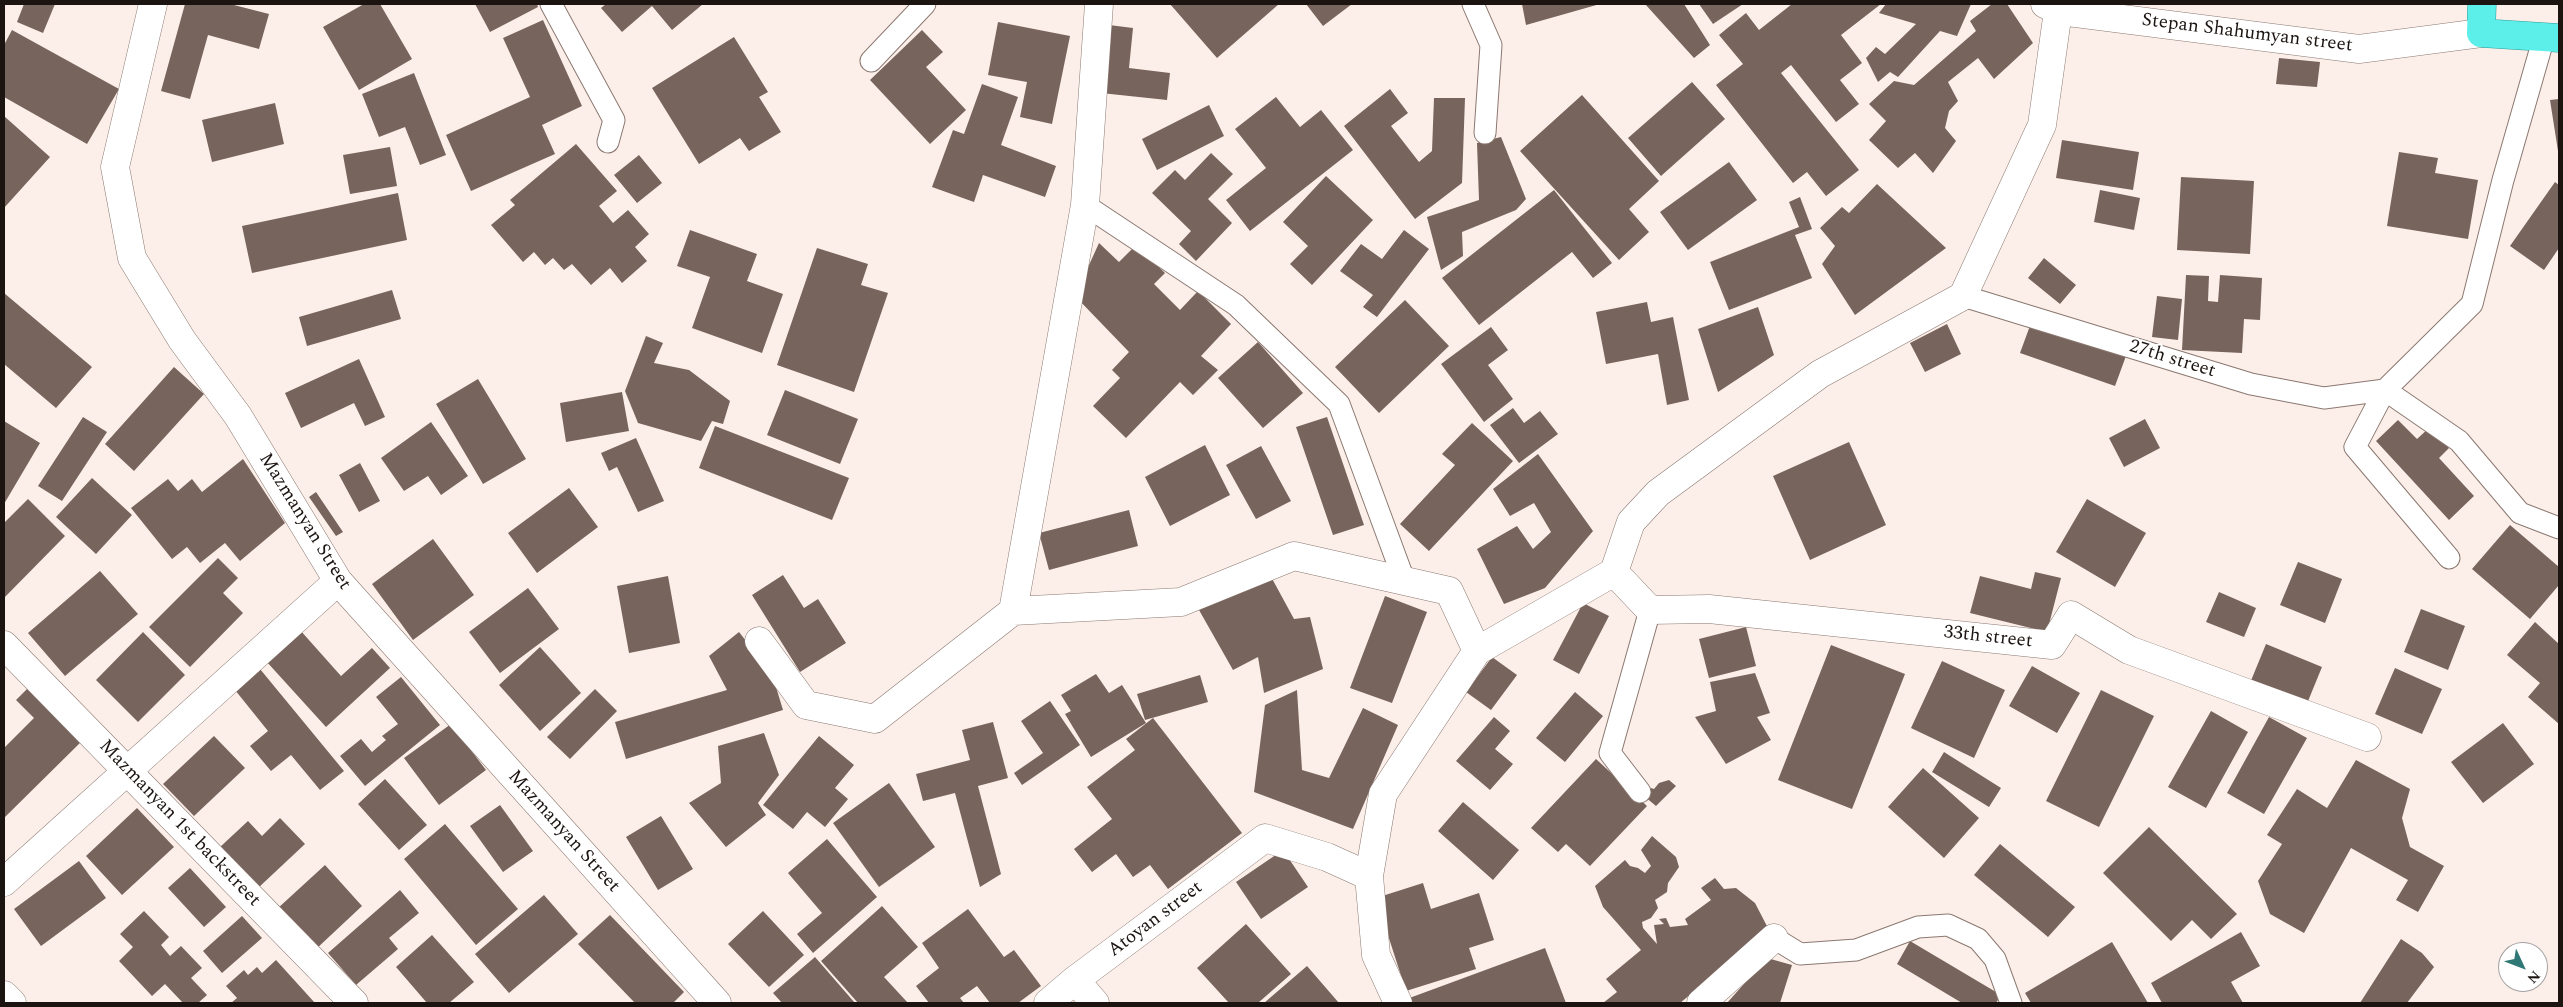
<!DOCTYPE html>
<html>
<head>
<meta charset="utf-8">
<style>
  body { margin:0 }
  #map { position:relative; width:2563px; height:1007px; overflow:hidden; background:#fcefea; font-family:Spectral,serif }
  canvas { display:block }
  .frame { position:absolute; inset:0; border:5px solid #1b1411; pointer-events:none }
  .north { position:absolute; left:2498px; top:942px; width:50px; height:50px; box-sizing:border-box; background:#fff; border:1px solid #a4a1a0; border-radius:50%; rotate:133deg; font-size:14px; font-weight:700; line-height:20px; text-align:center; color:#1b1411 }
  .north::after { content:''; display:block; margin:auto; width:18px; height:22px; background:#2f7875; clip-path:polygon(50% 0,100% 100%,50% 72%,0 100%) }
</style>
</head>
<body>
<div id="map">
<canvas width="2563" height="1007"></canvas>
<div class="frame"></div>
<div class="north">N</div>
</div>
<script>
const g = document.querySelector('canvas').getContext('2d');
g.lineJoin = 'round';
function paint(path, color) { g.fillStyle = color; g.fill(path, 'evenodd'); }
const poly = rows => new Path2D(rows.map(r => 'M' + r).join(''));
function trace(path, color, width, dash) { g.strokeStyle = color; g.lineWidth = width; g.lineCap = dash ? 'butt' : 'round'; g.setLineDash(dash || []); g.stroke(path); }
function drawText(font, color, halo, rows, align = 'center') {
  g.font = font + ' Spectral,serif'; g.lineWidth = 4; g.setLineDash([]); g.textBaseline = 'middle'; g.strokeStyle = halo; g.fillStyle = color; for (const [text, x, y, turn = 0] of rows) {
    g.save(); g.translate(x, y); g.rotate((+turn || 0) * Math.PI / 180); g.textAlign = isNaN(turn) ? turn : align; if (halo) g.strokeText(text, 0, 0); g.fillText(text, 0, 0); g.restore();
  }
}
const building = poly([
  [24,4,55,4,43,33,17,22],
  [185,4,230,4,269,14,259,49,208,35,190,99,161,91],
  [364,4,380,4,412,59,359,90,323,27],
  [475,4,537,4,538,7,490,32],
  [606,4,703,4,672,30,652,6,622,32,601,8],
  [1170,4,1279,4,1217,58],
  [1306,4,1352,4,1323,26],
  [1522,4,1600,4,1526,25],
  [1645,4,1684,4,1710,45,1694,58],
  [1699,4,1743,4,1713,24],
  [1792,4,1881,4,1841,35,1862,63,1840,80,1859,104,1836,122,1791,65,1781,73,1859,170,1826,196,1807,172,1793,183,1716,85,1743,64,1719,35,1746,13,1759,30],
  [1886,4,1971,4,1957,36,1940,31,1898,77,1890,72,1878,82,1866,58,1876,47,1885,54,1916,24,1879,13],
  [1992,4,2007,4,2033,43,1994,79,1978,58,1948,82,1958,101,1949,111,1945,128,1956,141,1933,173,1915,153,1898,168,1869,140,1886,121,1869,104,1894,81,1914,85,1976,31,1970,21],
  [543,20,582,106,542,125,555,154,471,191,446,135,530,97,503,38],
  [998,22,1070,36,1052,124,1020,117,1027,82,988,75],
  [1109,25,1133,28,1129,68,1170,73,1167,100,1101,93],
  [12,30,119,89,87,144,4,97,4,45],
  [922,30,943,52,926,67,966,110,930,144,870,80],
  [734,37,768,92,759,97,781,132,749,151,740,138,699,164,652,88],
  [2279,58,2320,62,2317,87,2276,84],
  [414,73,446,155,420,165,405,127,379,137,362,94],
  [1692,82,1725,119,1661,176,1628,138],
  [982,84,1018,97,1001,145,1056,166,1045,197,983,175,974,202,932,187,953,130,964,134],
  [1390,89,1408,113,1391,126,1419,162,1432,151,1434,98,1465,98,1462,183,1415,219,1344,126],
  [1582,95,1659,181,1629,209,1649,232,1619,260,1520,151],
  [1276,97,1300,127,1321,110,1353,150,1250,231,1226,200,1266,168,1235,129],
  [2559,99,2559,151,2558,151,2550,100],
  [275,103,284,144,212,162,202,120],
  [1209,105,1224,136,1157,170,1142,139],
  [4,116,50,157,4,208],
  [1501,137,1526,199,1516,210,1462,232,1463,256,1441,270,1427,217,1479,200,1477,143],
  [2062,140,2139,152,2133,190,2056,178],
  [576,144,617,191,599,206,613,223,628,210,649,234,635,247,647,261,622,283,610,268,591,285,572,264,564,270,553,258,545,265,534,252,523,262,491,225,515,205,510,200],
  [390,147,397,186,350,194,343,155],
  [2399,152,2438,158,2435,173,2478,180,2468,239,2387,226],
  [1211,153,1233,174,1208,199,1232,223,1196,261,1179,244,1191,231,1152,193,1175,170,1185,180],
  [639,155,662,183,637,203,614,175],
  [1729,162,1757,200,1688,250,1660,212],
  [1326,176,1373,220,1312,285,1290,264,1308,246,1283,222],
  [2181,177,2254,181,2250,254,2177,250],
  [2555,182,2559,185,2559,248,2544,270,2510,246],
  [1877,184,1946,248,1855,315,1822,264,1835,246,1820,228,1842,207,1849,213],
  [1554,190,1612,263,1593,278,1572,252,1479,325,1442,278],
  [2100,190,2140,198,2134,230,2094,222],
  [398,193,407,240,252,273,242,226],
  [1800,197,1812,229,1795,235,1812,278,1729,310,1710,262,1799,227,1789,202],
  [690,230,757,254,747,281,783,294,762,353,692,328,710,277,677,266],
  [1404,230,1429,249,1377,317,1363,307,1373,295,1340,271,1361,244,1382,259],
  [1099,243,1119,262,1136,245,1165,273,1154,284,1180,310,1198,291,1231,324,1201,356,1218,370,1193,395,1180,382,1126,438,1093,406,1120,378,1112,370,1129,352,1075,296],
  [817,248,868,264,861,285,888,293,854,392,777,365],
  [2044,258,2076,285,2060,304,2028,278],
  [2186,275,2209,276,2208,301,2218,302,2220,275,2262,278,2260,320,2244,319,2242,353,2182,350],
  [392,290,401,319,307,346,299,317],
  [4,293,92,367,56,408,4,364],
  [2157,296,2182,299,2178,340,2152,337],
  [1405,300,1449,346,1379,413,1335,367],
  [1647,302,1651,322,1673,317,1689,400,1667,405,1658,354,1606,364,1596,312],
  [1758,307,1774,355,1718,392,1698,329],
  [2031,323,2126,356,2115,386,2020,353],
  [1947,324,1961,354,1925,372,1910,343],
  [1491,327,1508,350,1488,365,1513,399,1484,422,1441,364],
  [646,336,663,343,654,363,689,370,730,401,723,424,712,421,701,441,638,423,625,391],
  [1258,342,1303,393,1263,428,1218,378],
  [359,359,385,417,365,426,354,403,301,428,285,393],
  [174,367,204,394,134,471,105,444],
  [478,379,526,459,483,484,436,404],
  [785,390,858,419,840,464,767,435],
  [622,392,629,431,566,442,560,403],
  [1513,408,1524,423,1540,411,1558,434,1519,463,1490,425],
  [83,417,107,432,62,501,38,486],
  [1327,417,1364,525,1333,535,1296,427],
  [2145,419,2160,448,2124,467,2109,438],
  [2398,420,2417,439,2430,427,2449,448,2439,458,2474,496,2449,520,2376,441],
  [4,421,40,443,4,504],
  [431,422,468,476,441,495,428,476,404,491,381,458],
  [1472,423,1513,461,1429,551,1400,524,1455,465,1442,454],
  [715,426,849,478,832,520,699,468],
  [636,438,664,501,638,512,617,467,609,471,601,453],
  [1849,442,1886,525,1810,560,1773,476],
  [1205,445,1230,495,1170,526,1145,477],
  [1261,446,1291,501,1256,519,1226,465],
  [1538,454,1593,531,1545,588,1504,604,1477,549,1517,526,1533,549,1551,532,1534,503,1510,516,1493,489],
  [243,459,285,523,240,561,225,543,200,563,187,547,172,559,131,508,168,479,178,491,192,479,202,492],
  [360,463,380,501,359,512,339,475],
  [92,478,132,515,96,554,56,517],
  [569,488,598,527,537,573,508,533],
  [316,492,343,532,336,536,309,497],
  [28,499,65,536,4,598,4,523],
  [2087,499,2146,533,2115,587,2056,552],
  [1129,510,1138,546,1049,570,1039,533],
  [2510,525,2559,567,2559,585,2530,619,2472,569],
  [433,539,474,595,413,640,372,584],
  [218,558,238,578,223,593,243,613,190,667,149,627],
  [2298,562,2342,579,2325,623,2280,605],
  [100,571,138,614,65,676,28,633],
  [2035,572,2061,578,2047,632,1970,613,1980,576,2031,589],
  [1269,573,1294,619,1310,617,1323,669,1264,693,1258,657,1233,670,1199,610],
  [783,575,804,608,818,599,846,643,800,672,752,595],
  [668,576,680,643,629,653,617,586],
  [528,588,559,629,500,673,469,632],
  [2219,592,2256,608,2244,637,2206,622],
  [1385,596,1427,612,1392,703,1350,688],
  [1583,603,1609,616,1579,674,1553,660],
  [2421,609,2465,626,2448,670,2404,652],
  [2535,622,2559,644,2559,724,2528,697,2540,683,2507,655],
  [1746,627,1756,666,1709,678,1699,639],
  [300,630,341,676,372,648,390,668,326,727,266,661],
  [143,632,185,675,138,722,96,680],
  [739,632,772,674,783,710,626,759,615,722,727,690,709,656],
  [2266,644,2322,667,2306,706,2250,683],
  [1831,645,1905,674,1852,809,1778,780],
  [540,647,581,693,540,731,499,685],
  [1492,657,1517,675,1491,710,1466,692],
  [1942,661,2005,690,1974,758,1911,728],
  [2032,666,2080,693,2057,733,2009,706],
  [2395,668,2442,689,2422,734,2375,714],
  [260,669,344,771,320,790,291,755,271,771,250,746,268,731,235,690],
  [1755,673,1770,713,1757,717,1771,740,1726,764,1695,717,1716,711,1710,682],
  [1096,674,1109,693,1122,685,1146,723,1091,757,1065,714,1071,711,1061,695],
  [1200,675,1208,702,1145,720,1137,694],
  [401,677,440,725,365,786,340,756,361,739,372,752,386,740,382,736,398,724,376,697],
  [31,685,84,739,4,818,4,748,34,718,16,700],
  [595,689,617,711,570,759,547,737],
  [1297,690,1302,770,1329,778,1363,708,1398,725,1353,829,1254,792,1265,705],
  [2101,690,2154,716,2099,827,2046,801],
  [1575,692,1603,716,1565,762,1536,738],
  [1050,701,1080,745,1022,785,1014,773,1043,753,1021,721],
  [2211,711,2248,732,2206,808,2168,787],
  [1494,717,1510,731,1495,749,1513,764,1490,790,1456,761],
  [2269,717,2307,738,2264,814,2227,793],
  [1153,718,1242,833,1168,889,1150,865,1133,877,1116,854,1092,872,1074,849,1112,819,1087,787,1135,750,1126,739],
  [993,722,1008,778,978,786,1001,874,980,887,955,793,923,801,916,774,970,760,962,730],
  [2503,723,2534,764,2483,803,2451,762],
  [451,724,486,770,439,805,404,758],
  [764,733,779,775,758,803,766,815,726,847,689,803,721,783,718,746],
  [214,736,245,768,194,816,163,784],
  [819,736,854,765,835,788,848,799,825,827,807,812,793,829,763,805],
  [1944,752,2001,788,1989,807,1932,772],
  [1596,759,1647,806,1590,866,1566,844,1558,852,1531,828],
  [2356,760,2410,789,2402,818,2410,847,2444,866,2418,912,2396,900,2408,880,2351,848,2304,933,2270,914,2258,881,2282,844,2267,835,2297,789,2327,808],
  [1923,768,1979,818,1944,858,1888,807],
  [385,779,427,825,399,850,358,804],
  [1669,780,1676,786,1656,806,1644,796,1651,788,1654,789,1659,783],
  [889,783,935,847,879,887,833,823],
  [1463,802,1519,850,1493,880,1438,831],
  [500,805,533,851,503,872,470,826],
  [137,808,174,847,122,895,86,856],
  [661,816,693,869,658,890,626,837],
  [280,818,305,844,257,889,219,848,248,821,262,836],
  [445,824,518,909,476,945,404,859],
  [2149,827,2237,914,2211,939,2192,920,2171,941,2103,873],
  [1652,836,1676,857,1679,867,1668,883,1667,892,1655,900,1658,908,1651,918,1642,922,1643,928,1657,944,1654,925,1664,924,1659,919,1666,918,1670,927,1688,925,1685,919,1711,900,1701,888,1715,878,1724,889,1736,888,1755,903,1769,930,1680,1003,1603,1003,1617,992,1606,979,1641,950,1603,907,1595,886,1625,860,1630,866,1638,868,1645,873,1651,866,1641,850],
  [827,839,877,897,813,953,797,934,822,913,788,873],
  [2000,844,2075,907,2048,937,1974,875],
  [1283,850,1308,887,1261,919,1236,882],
  [79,861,106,898,41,946,14,909],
  [325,865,362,906,315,950,277,909],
  [190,868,226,907,204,927,168,888],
  [1423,883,1431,909,1479,893,1494,940,1469,948,1476,969,1406,991,1376,898],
  [400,890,419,913,389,938,398,949,356,985,328,953],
  [544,895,578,934,509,993,475,954],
  [882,906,918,947,884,977,908,1003,858,1003,821,961],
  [968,909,1004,957,1014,950,1041,986,1018,1003,990,1003,977,986,960,998,964,1003,929,1003,916,986,939,968,922,943],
  [144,911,169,937,161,945,170,956,181,946,202,968,191,978,207,995,198,1003,183,1003,165,984,152,996,119,961,133,947,120,934],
  [763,911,804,955,769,987,728,944],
  [610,915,684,992,673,1003,635,1003,578,944],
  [242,916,262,938,222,973,203,951],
  [1246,924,1291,974,1258,1003,1229,1003,1197,968],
  [2241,932,2260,966,2231,982,2243,1003,2162,1003,2151,983],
  [432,935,474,982,449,1003,427,1003,396,967],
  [2401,939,2422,953,2434,967,2407,1003,2360,1003],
  [1910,941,2001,995,1996,1003,1962,1003,1897,964],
  [2112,942,2148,1003,2031,1003,2025,993],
  [1545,948,1566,1003,1406,1003,1404,1000],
  [815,957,855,1003,782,1003,773,993],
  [1767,958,1792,965,1780,1003,1727,1003],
  [276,960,315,1003,231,1003,237,998,226,986,244,970,248,975,257,967,262,973],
  [1307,966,1339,1003,1264,1003]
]);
const service = poly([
  [551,4,614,120,608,142],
  [1473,4,1491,45,1485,133],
  [871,61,925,4],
  [1085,205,1236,305,1339,404,1404,580],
  [1963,296,2251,384,2324,398,2385,390],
  [2385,390,2459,441,2520,513,2559,528],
  [2449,558,2355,447,2385,390,2472,304,2503,180,2544,37],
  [1640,792,1610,753,1650,610],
  [1774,938,1800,954,1856,950,1918,927,1948,925,1978,939,1995,959,2011,1003]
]);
const minor = poly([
  [153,4,115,167,132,258,182,340,238,416,338,581,717,1003],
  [2045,4,2060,11,2359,49,2481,33],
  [1614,572,1650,610,1709,609,2052,645,2071,615,2129,650,2367,737],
  [1013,611,1085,205,1099,4],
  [759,641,806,705,875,719,1013,611,1181,602,1294,556,1449,591,1477,651],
  [4,645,354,1003],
  [1369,876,1376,955,1398,1003],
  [4,882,338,581],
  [1075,980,1095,1003],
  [4,995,12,1003],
  [1048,1003,1075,980,1265,838,1327,857,1369,876,1383,794,1477,651,1614,572,1631,522,1658,493,1820,374,1963,296,2042,125,2059,4],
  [1701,1003,1774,938]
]);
const trunk = poly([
  [2482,4,2481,33,2559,38]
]);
const streetNames = [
  ["Stepan Shahumyan street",2247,34,7],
  ["27th street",2172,360,17],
  ["Mazmanyan Street",304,522,58],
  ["33th street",1988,638,6],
  ["Mazmanyan 1st backstreet",179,824,46],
  ["Mazmanyan Street",563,832,48],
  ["Atoyan street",1156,920,-37]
];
paint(building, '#77645d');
trace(service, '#8b7870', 23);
trace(minor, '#8b7870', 29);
trace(trunk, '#2b9e9a', 29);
trace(service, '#fff', 21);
trace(minor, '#fff', 28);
trace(trunk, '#5ceee8', 28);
drawText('19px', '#1b1411', '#fff', streetNames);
</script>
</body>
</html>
